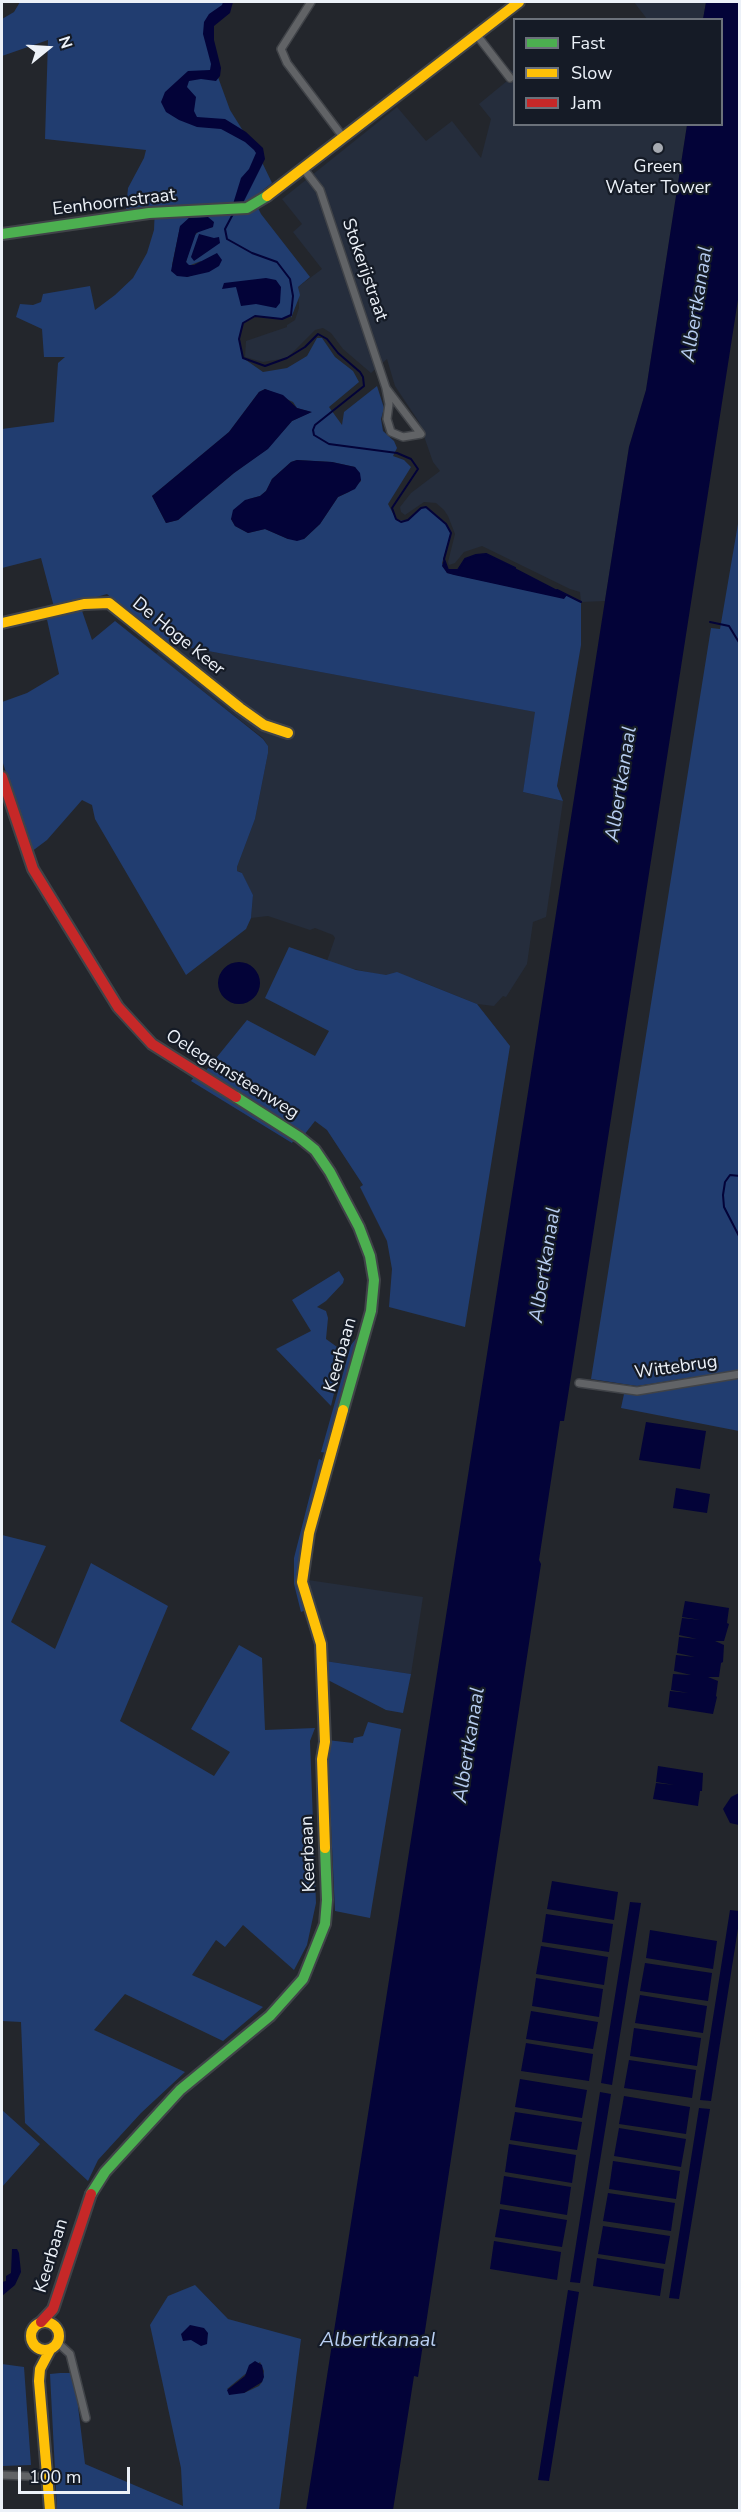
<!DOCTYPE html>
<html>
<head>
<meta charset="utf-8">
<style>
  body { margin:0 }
  #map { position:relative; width:741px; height:2512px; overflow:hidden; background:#23262c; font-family:"Nunito Sans",sans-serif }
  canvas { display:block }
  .frame { position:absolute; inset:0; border:3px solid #ecf1f8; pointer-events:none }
  .legend { position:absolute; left:513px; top:18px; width:210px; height:108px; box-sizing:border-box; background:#151b26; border:2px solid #6b717a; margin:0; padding:8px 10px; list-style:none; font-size:18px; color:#ecf1f8 }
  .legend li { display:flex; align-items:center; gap:12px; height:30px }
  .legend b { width:30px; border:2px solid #6b717a }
  .north { position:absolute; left:18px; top:18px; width:60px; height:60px; -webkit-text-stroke:4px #151b26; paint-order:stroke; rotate:72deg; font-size:16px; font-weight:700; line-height:24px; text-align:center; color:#ecf1f8 }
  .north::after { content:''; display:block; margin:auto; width:21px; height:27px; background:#ecf1f8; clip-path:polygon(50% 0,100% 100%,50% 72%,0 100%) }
  .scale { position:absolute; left:18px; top:2467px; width:112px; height:27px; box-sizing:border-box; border:3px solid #ecf1f8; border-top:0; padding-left:8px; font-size:18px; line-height:21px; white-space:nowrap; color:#ecf1f8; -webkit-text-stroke:4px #151b26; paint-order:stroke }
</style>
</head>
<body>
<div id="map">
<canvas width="741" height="2512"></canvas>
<div class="frame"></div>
<ul class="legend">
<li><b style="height:8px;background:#4caf50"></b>Fast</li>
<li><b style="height:8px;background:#ffc107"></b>Slow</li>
<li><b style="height:8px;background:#c62828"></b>Jam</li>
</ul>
<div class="north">N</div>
<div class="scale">100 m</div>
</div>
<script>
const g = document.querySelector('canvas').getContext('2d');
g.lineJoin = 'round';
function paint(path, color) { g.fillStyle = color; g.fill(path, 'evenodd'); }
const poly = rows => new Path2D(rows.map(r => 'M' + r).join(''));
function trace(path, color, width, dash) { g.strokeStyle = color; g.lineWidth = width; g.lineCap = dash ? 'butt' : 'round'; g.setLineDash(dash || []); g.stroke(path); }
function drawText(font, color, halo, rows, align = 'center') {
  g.font = font + ' "Nunito Sans",sans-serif'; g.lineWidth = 4.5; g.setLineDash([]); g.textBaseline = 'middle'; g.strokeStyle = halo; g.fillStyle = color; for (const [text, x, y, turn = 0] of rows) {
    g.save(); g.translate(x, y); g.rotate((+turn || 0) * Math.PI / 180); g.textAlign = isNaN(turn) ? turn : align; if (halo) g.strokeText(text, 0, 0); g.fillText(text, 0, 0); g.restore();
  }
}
const built = poly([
  [634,2,706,2,703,20,647,19],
  [510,70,514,71,514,124,687,125,646,390,629,447,605,601,581,602,580,592,570,589,482,546,464,552,455,563,449,565,448,562,455,534,448,516,444,510,436,503,424,502,405,515,401,512,400,507,411,493,440,471,433,462,419,422,395,386,387,359,371,373,343,349,331,333,323,328,315,330,287,358,263,362,245,357,246,341,287,327,287,325,295,320,299,308,298,287,322,269,293,232,302,224,282,199,397,107,426,141,452,121,481,158,491,119,479,104,507,81],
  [165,643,536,712,523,792,563,801,546,917,533,922,527,964,506,997,503,996,494,1006,477,1004,415,979,381,975,345,967,327,961,335,938,333,935,315,928,310,930,268,916,251,918,253,895,241,872,237,871,237,867,255,819,268,753,268,746,263,738,156,654],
  [308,1580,423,1597,411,1674,325,1661,322,1633]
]);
const green = poly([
  [20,2,228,2,209,25,215,69,230,110,260,158,272,183,253,198,261,214,310,277,298,287,300,295,291,318,291,316,282,319,255,316,243,323,239,339,243,358,263,372,287,368,307,356,317,338,322,338,335,357,353,371,359,382,329,407,342,425,344,412,377,386,384,408,381,419,383,431,394,441,397,448,393,456,404,460,411,467,388,504,397,521,408,520,421,508,426,507,446,524,451,533,442,563,447,573,564,598,567,595,581,602,581,645,557,786,563,801,523,792,535,712,165,643,107,594,79,602,92,640,115,621,263,739,268,746,268,753,255,819,237,867,237,871,242,873,253,895,251,918,246,929,186,975,95,819,92,805,82,800,47,840,31,852,2,760,2,702,27,693,59,674,46,615,54,607,41,558,2,568,2,429,54,422,58,363,65,357,44,357,42,329,16,317,20,304,33,305,41,302,43,294,90,286,95,310,115,295,133,278,147,253,154,230,155,206,126,209,128,188,144,158,146,150,45,139,48,40,2,56,2,19,14,12],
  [189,218,201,218,213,227,200,230,193,237,186,262,188,266,201,261,193,275,187,277,172,265,180,227],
  [265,389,293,402,297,408,311,412,292,421,267,449,234,473,178,520,166,523,152,496,229,432,259,392],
  [297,460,332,462,355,467,361,481,349,492,338,497,320,524,304,539,288,539,265,529,248,533,235,526,231,519,249,499,260,496,266,491,272,479,291,462],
  [739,518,739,1370,637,1386,591,1379,711,628,720,629],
  [289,947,356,970,386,975,397,972,477,1004,510,1046,465,1327,389,1307,392,1269,387,1241,360,1187,363,1185,327,1130,315,1121,304,1135,204,1073,247,1020,315,1056,329,1031,265,998],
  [194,1077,295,1138,292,1143,191,1081],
  [339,1271,344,1279,343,1283,326,1301,317,1307,326,1311,328,1318,326,1339,344,1352,331,1406,276,1349,311,1331,292,1300],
  [358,1336,326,1453,321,1452,351,1345],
  [739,1378,739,1431,621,1408,624,1394],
  [319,1459,323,1461,303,1541,306,1610,301,1612,294,1584,294,1558],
  [2,1535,46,1546,11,1622,55,1649,91,1563,168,1606,120,1721,214,1776,230,1752,191,1729,239,1645,262,1658,265,1730,315,1728,310,1741,316,1903,307,1945,294,1970,243,1925,225,1947,216,1940,192,1975,263,2007,223,2041,125,1994,94,2030,185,2072,141,2113,98,2160,88,2181,25,2123,21,2022,2,2021],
  [325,1661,411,1674,403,1713,386,1710,326,1679],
  [368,1722,401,1729,370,1918,335,1911,327,1740,353,1743,354,1738,363,1736],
  [2,2110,40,2144,2,2187],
  [195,2285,228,2319,301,2339,279,2510,57,2510,50,2374,60,2373,74,2373,85,2464,183,2506,181,2468,150,2325,168,2296],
  [260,2362,264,2371,262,2382,259,2386,244,2393,227,2389],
  [2,2364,24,2367,31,2465,2,2466]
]);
const water = poly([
  [223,2,233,2,230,13,214,26,214,40,221,68,220,76,216,81,201,79,189,81,187,87,196,97,194,111,197,117,225,119,246,132,263,148,265,159,243,203,233,204,241,178,249,169,256,153,254,150,245,142,221,129,197,127,179,120,166,112,161,102,165,92,188,71,210,70,211,64,203,34,204,22,209,14,222,5],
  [706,2,739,2,739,293,574,1357,564,1421,560,1421,539,1560,541,1564,418,2377,414,2376,393,2510,306,2510,629,447,646,390,687,125,722,124,722,20,703,19],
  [208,217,214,222,213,227,196,233,186,262,189,265,194,265,217,253,222,260,219,266,209,272,187,277,177,276,171,271,180,226,189,218],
  [199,234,214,238,219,237,220,243,194,261,191,257],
  [266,278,276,280,281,287,280,303,276,308,256,304,241,306,236,287,222,289,224,283],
  [265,389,283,395,297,408,312,412,292,421,268,449,234,473,178,520,166,523,152,496,229,432,259,392],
  [297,460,332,462,355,467,360,473,361,480,355,489,338,497,320,524,304,539,297,541,288,539,265,529,248,533,235,526,231,519,233,510,245,500,260,496,266,491,272,479,291,462],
  [486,554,513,567,567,595,564,599,454,575,447,573,442,566,444,559,448,570,457,570,465,559,476,555],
  '218 983a21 21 0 1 1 42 0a21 21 0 1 1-42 0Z',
  [646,1422,706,1431,700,1469,639,1460],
  [676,1488,710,1494,707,1513,673,1508],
  [685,1601,729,1608,727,1623,729,1624,724,1641,715,1641,724,1645,723,1662,721,1663,719,1677,708,1677,718,1681,716,1696,717,1697,713,1714,668,1707,670,1691,689,1693,671,1690,673,1674,691,1675,674,1671,676,1655,695,1657,677,1653,679,1637,697,1639,679,1635,682,1618,701,1620,682,1617],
  [658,1766,703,1773,702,1791,700,1791,698,1806,653,1799,656,1783,675,1785,656,1782],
  [739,1793,739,1825,730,1823,723,1809,731,1797],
  [552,1881,618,1892,614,1920,547,1909],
  [630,1902,641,1903,612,2085,601,2083],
  [730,1910,739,1911,739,1922,711,2101,700,2100],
  [546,1914,613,1924,609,1952,542,1942],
  [650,1930,717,1941,713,1969,646,1958],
  [541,1946,608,1957,604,1985,536,1974],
  [645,1963,712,1973,708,2001,640,1991],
  [536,1978,603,1989,599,2017,532,2006],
  [640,1995,707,2006,703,2033,635,2023],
  [531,2011,598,2022,593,2049,526,2039],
  [634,2028,701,2038,697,2066,630,2056],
  [526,2043,593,2054,589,2081,521,2071],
  [629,2060,696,2070,692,2098,624,2088],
  [520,2079,587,2090,582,2118,515,2107],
  [600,2092,611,2094,580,2283,570,2282],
  [624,2096,690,2107,686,2134,619,2124],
  [699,2108,710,2109,679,2299,669,2298],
  [515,2112,582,2122,577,2150,510,2140],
  [619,2128,686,2139,681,2167,614,2156],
  [509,2144,576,2155,572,2183,505,2172],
  [613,2161,680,2171,676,2199,609,2189],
  [504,2176,571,2187,567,2215,500,2204],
  [608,2193,675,2203,671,2231,603,2221],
  [500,2209,567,2220,562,2247,495,2237],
  [603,2226,670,2236,665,2264,598,2254],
  [494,2241,561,2252,557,2280,490,2269],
  [12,2249,17,2249,19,2253,21,2272,15,2285,2,2296,2,2282,6,2281,6,2276,11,2273],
  [597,2258,664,2269,660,2296,593,2286],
  [568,2290,579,2292,549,2481,538,2480],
  [190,2325,204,2328,208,2333,207,2344,201,2346,191,2340,183,2341,181,2334],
  [255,2361,262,2365,264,2377,262,2382,244,2393,229,2395,227,2390,245,2376,249,2365]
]);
const stream = poly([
  [234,212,225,229,227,239,252,253,277,262,290,279,293,296,291,315,282,319,255,316,243,323,239,339,243,358,265,366,287,358,305,347,318,334,327,339,338,353,360,372,363,377,364,386,315,425,313,430,314,435,329,444,397,453,411,459,418,469,392,508,396,519,401,522,408,520,421,508,426,507,446,524,451,533,444,559,448,570,458,570,465,559,476,555,486,554,515,568],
  [557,590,581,602],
  [710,622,729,626,740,644],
  [740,1176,730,1175,725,1182,723,1195,724,1207,740,1238]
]);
const street = poly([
  [311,2,281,49,287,63,343,137],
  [476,34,510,78],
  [303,168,320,190,386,388],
  [386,388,421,434,403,437,391,432,387,419,389,404,386,388],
  [579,1383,637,1391,740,1374],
  [58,2343,70,2354,86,2418],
  [2,2475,48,2477]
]);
const fast = poly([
  [2,234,149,213,247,208,267,196],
  [236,1097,299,1137,315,1150,330,1172,359,1227,370,1256,374,1280,371,1311,343,1410],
  [91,2194,105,2172,180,2090,270,2016,303,1979,325,1924,327,1900,325,1848]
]);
const slow = poly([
  [267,196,519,2],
  [2,623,84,604,109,603,240,708,264,725,288,733],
  [325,1848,322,1759,325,1742,321,1644,302,1582,309,1533,343,1410],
  '31 2336a14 14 0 1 1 28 0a14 14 0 1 1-28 0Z',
  [50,2350,40,2369,39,2381,50,2510]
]);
const jam = poly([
  [2,777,33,869,118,1007,152,1044,236,1097],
  [41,2322,53,2309,91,2194]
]);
const markers = [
  [658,148,6,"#a6aab1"]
];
const poiNames = [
  ["Green",658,168],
  ["Water Tower",658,189]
];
const streetNames = [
  ["Eenhoornstraat",114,203,-7],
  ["Stokerijstraat",364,270,71],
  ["De Hoge Keer",178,637,39],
  ["Oelegemsteenweg",232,1075,32],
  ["Keerbaan",341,1355,-74],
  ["Wittebrug",676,1368,-8],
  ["Keerbaan",309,1854,-92],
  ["Keerbaan",52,2256,-73]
];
const waterNames = [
  ["Albertkanaal",698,304,-81],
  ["Albertkanaal",622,784,-81],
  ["Albertkanaal",546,1265,-81],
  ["Albertkanaal",470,1745,-81],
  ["Albertkanaal",378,2341]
];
paint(built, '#252d3c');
paint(green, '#213d70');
paint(water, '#030338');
trace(stream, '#030338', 2);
trace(street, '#404348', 10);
trace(fast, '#404348', 14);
trace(slow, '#404348', 14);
trace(jam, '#404348', 14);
trace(street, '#616366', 7);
trace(fast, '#4caf50', 10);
trace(slow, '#ffc107', 10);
trace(jam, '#c62828', 10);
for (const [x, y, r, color] of markers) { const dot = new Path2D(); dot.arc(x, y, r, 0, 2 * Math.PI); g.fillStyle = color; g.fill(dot); trace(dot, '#151b26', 2); }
drawText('18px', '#ecf1f8', '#151b26', poiNames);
drawText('18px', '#ecf1f8', '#151b26', streetNames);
drawText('italic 20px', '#b8cef2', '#151b26', waterNames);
</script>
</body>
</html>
